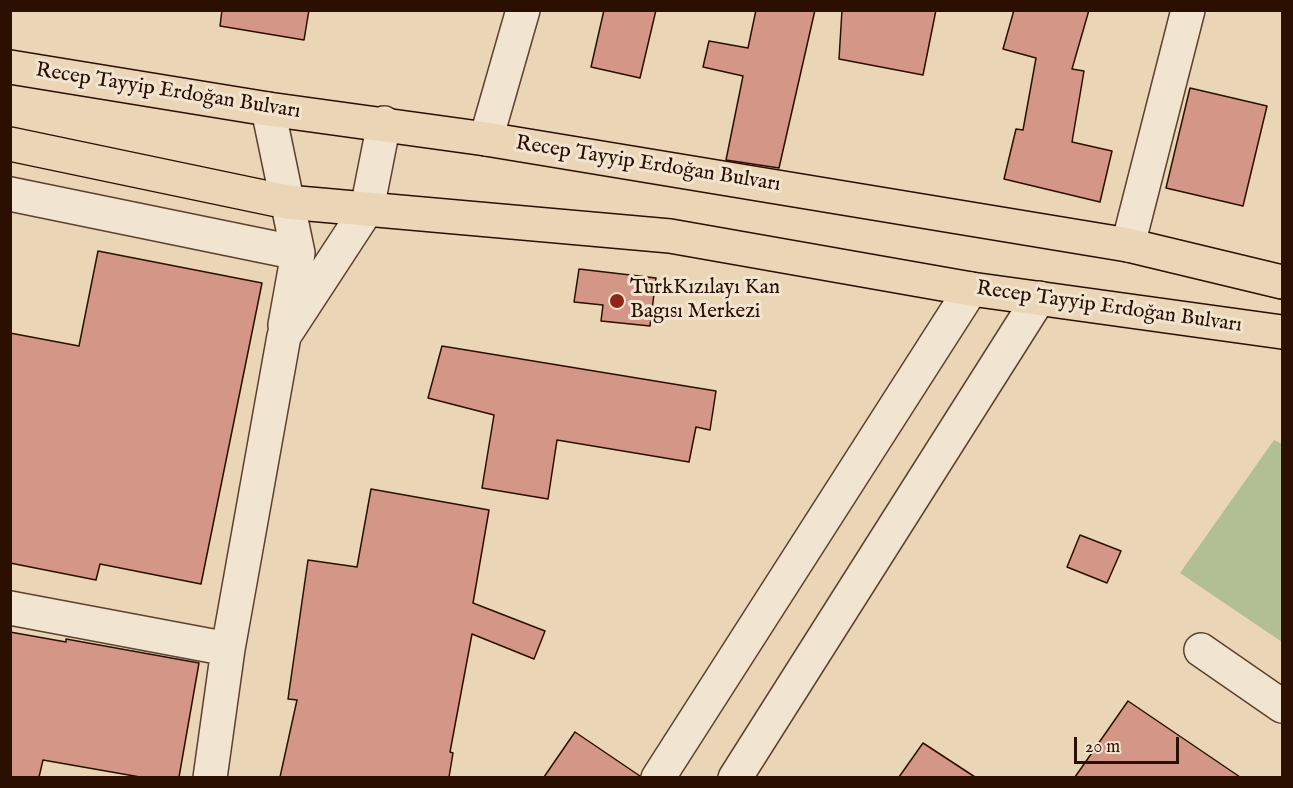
<!DOCTYPE html>
<html>
<head>
<meta charset="utf-8">
<style>
  body { margin:0 }
  #map { position:relative; width:1293px; height:788px; overflow:hidden; background:#ead6b6; font-family:"IM FELL English",serif }
  canvas { display:block }
  .frame { position:absolute; inset:0; border:12px solid #2b0f00; pointer-events:none }
  .scale { position:absolute; left:1074px; top:737px; width:105px; height:27px; box-sizing:border-box; border:3px solid #2b0f00; border-top:0; padding-left:8px; font-size:18px; line-height:21px; white-space:nowrap; color:#2b0f00; -webkit-text-stroke:4px #f1e4d0; paint-order:stroke }
</style>
</head>
<body>
<div id="map">
<canvas width="1293" height="788"></canvas>
<div class="frame"></div>
<div class="scale">20 m</div>
</div>
<script>
const g = document.querySelector('canvas').getContext('2d');
g.lineJoin = 'round';
function paint(path, color) { g.fillStyle = color; g.fill(path, 'evenodd'); }
const poly = rows => new Path2D(rows.map(r => 'M' + r).join(''));
function trace(path, color, width, dash) { g.strokeStyle = color; g.lineWidth = width; g.lineCap = dash ? 'butt' : 'round'; g.setLineDash(dash || []); g.stroke(path); }
function drawText(font, color, halo, rows, align = 'center') {
  g.font = font + ' "IM FELL English",serif'; g.lineWidth = 6; g.setLineDash([]); g.textBaseline = 'middle'; g.strokeStyle = halo; g.fillStyle = color; for (const [text, x, y, turn = 0] of rows) {
    g.save(); g.translate(x, y); g.rotate((+turn || 0) * Math.PI / 180); g.textAlign = isNaN(turn) ? turn : align; if (halo) g.strokeText(text, 0, 0); g.fillText(text, 0, 0); g.restore();
  }
}
const green = poly([
  [1274,440,1282,444,1282,642,1180,573]
]);
const building = poly([
  [222,10,309,10,304,40,220,26,222,10],
  [604,10,656,10,640,78,591,67,604,10],
  [756,10,815,10,779,168,726,160,743,76,703,67,709,41,748,48,756,10],
  [842,10,936,10,923,75,839,59,842,10],
  [1014,10,1089,10,1072,69,1084,71,1072,142,1112,151,1100,202,1004,179,1016,129,1023,130,1036,58,1003,49,1014,10],
  [1190,88,1267,106,1243,206,1166,188,1190,88],
  [98,251,262,283,201,584,100,564,96,580,10,563,10,333,79,346,98,251],
  [579,269,656,278,650,326,601,321,603,305,574,302,579,269],
  [442,346,716,391,710,430,696,427,689,462,557,440,548,499,482,488,494,415,428,398,442,346],
  [371,489,489,510,473,603,545,631,534,659,472,634,450,752,453,753,449,777,280,777,297,700,288,699,308,560,357,567,371,489],
  [1080,535,1121,551,1107,583,1067,567,1080,535],
  [10,632,66,642,66,639,199,663,179,777,140,777,43,760,39,777,10,777,10,632],
  [1128,701,1240,777,1075,777,1128,701],
  [575,732,640,776,639,777,544,777,575,732],
  [923,743,975,777,899,777,923,743]
]);
const minor = poly([
  [268,109,298,253,285,325],
  [486,139,523,10],
  [10,194,298,253],
  [1128,245,1188,10],
  [10,608,228,649],
  [1201,650,1282,706],
  [210,778,228,649,284,336,367,209,384,123],
  [658,778,971,289],
  [735,778,1039,298]
]);
const major = poly([
  [10,67,268,109,486,139,1128,245,1282,282],
  [10,144,287,202,670,236,971,289,1282,332]
]);
const markers = [
  [617,301,8,"#8f2418"]
];
const streetNames = [
  ["Recep Tayyip Erdoğan Bulvarı",168,92,9],
  ["Recep Tayyip Erdoğan Bulvarı",648,165,9],
  ["Recep Tayyip Erdoğan Bulvarı",1109,308,8]
];
const poiNames = [
  ["TurkKızılayı Kan",630,289],
  ["Bagısı Merkezi",630,313]
];
paint(green, '#b2bf92');
paint(building, '#d49686');
trace(building, '#2b0f00', 1.5);
trace(minor, '#5b412e', 36);
trace(major, '#2b0f00', 36);
trace(minor, '#f1e4d0', 33);
trace(major, '#ead6b6', 33);
for (const [x, y, r, color] of markers) { const dot = new Path2D(); dot.arc(x, y, r, 0, 2 * Math.PI); g.fillStyle = color; g.fill(dot); trace(dot, '#f1e4d0', 2); }
drawText('21px', '#2b0f00', '#f1e4d0', streetNames);
drawText('21px', '#2b0f00', '#f1e4d0', poiNames, 'left');
</script>
</body>
</html>
